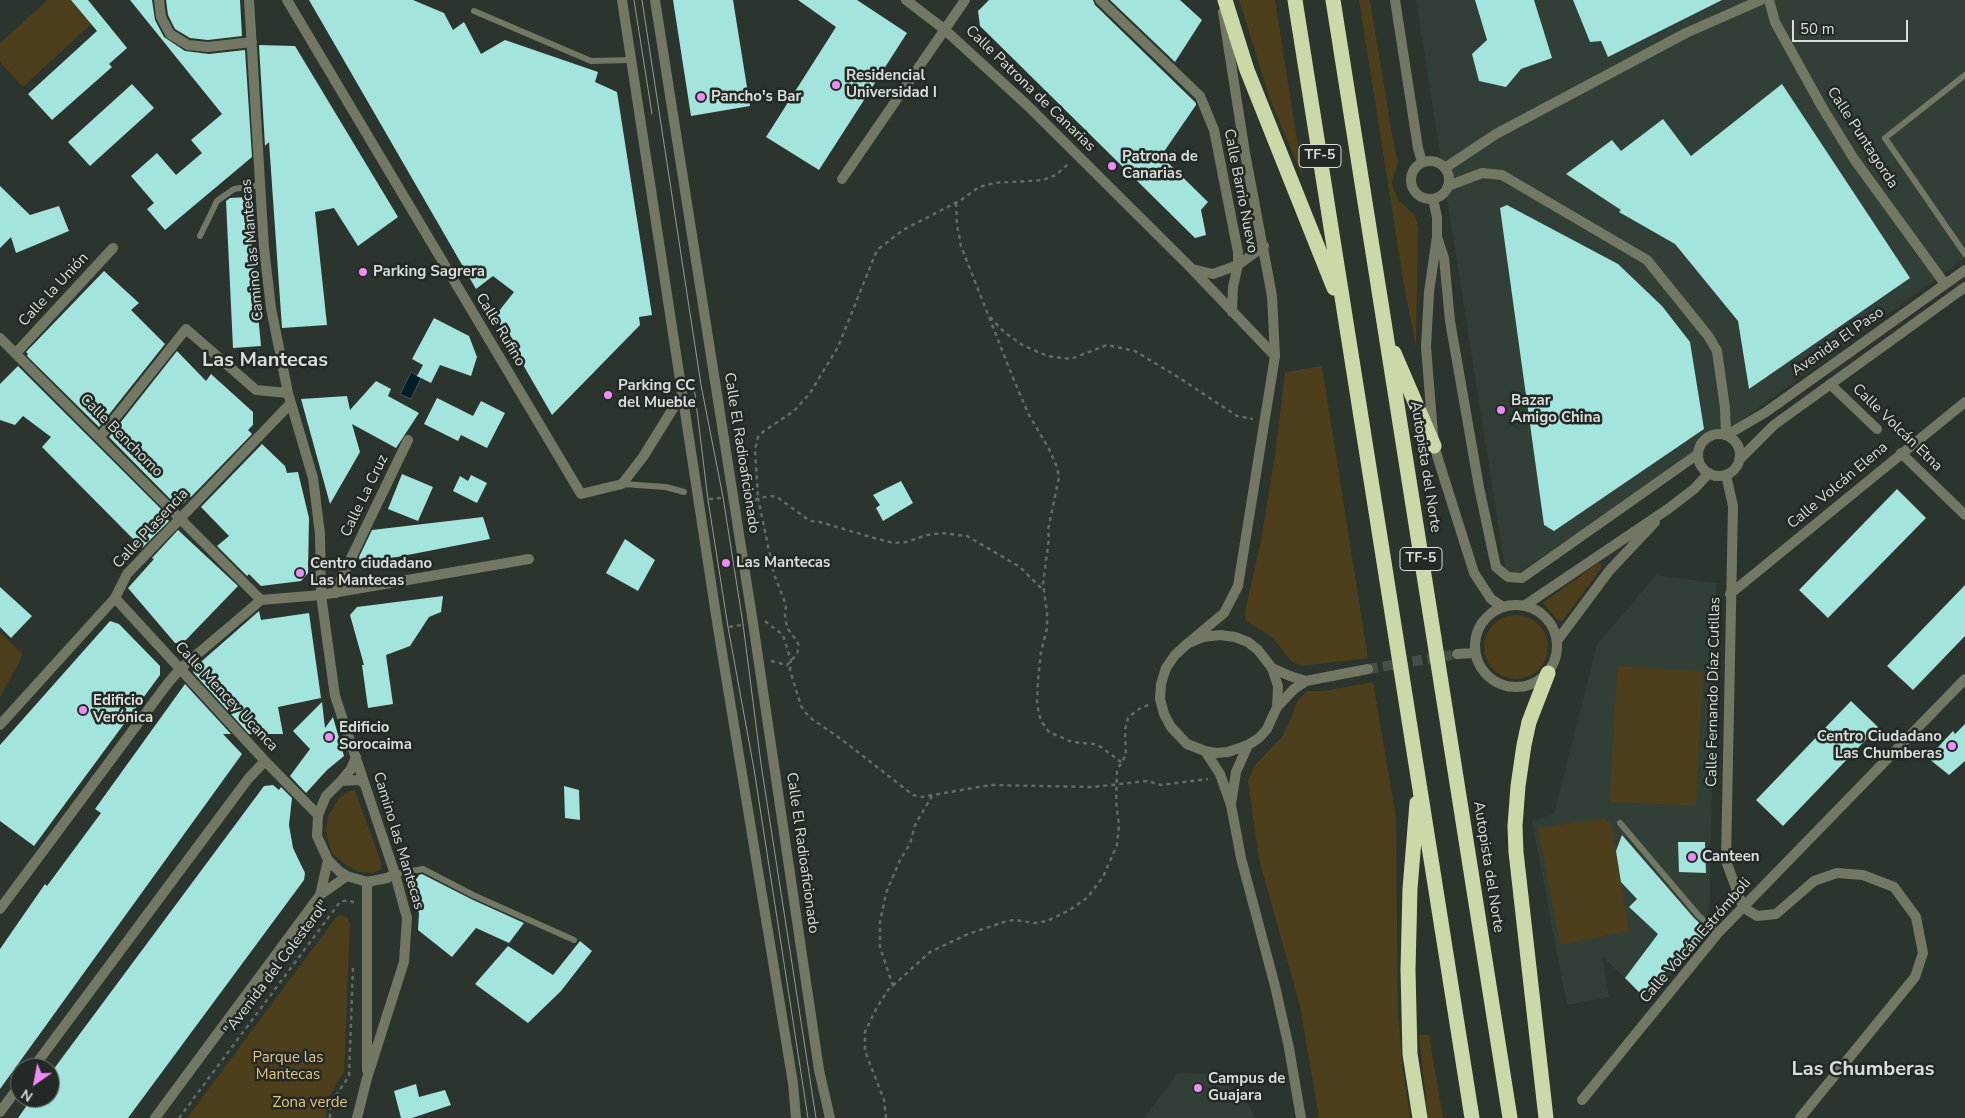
<!DOCTYPE html>
<html>
<head>
<meta charset="utf-8">
<style>
  body { margin:0 }
  #map { position:relative; width:1965px; height:1118px; overflow:hidden; background:#2c342e; font-family:"Nunito Sans",sans-serif }
  canvas { display:block }
  .north { position:absolute; left:10px; top:1058px; width:50px; height:50px; box-sizing:border-box; background:#232a25; border:1px solid #6c726d; border-radius:50%; rotate:213deg; font-size:14px; font-weight:700; line-height:20px; text-align:center; color:#d9deda }
  .north::after { content:''; display:block; margin:auto; width:18px; height:22px; background:#ef8bf7; clip-path:polygon(50% 0,100% 100%,50% 72%,0 100%) }
  .scale { position:absolute; left:1792px; top:20px; width:116px; height:22px; box-sizing:border-box; border:2px solid #d9deda; border-top:0; padding-left:6px; font-size:15px; line-height:18px; white-space:nowrap; color:#d9deda; -webkit-text-stroke:4px #232a25; paint-order:stroke }
</style>
</head>
<body>
<div id="map">
<canvas width="1965" height="1118"></canvas>
<div class="north">N</div>
<div class="scale">50 m</div>
</div>
<script>
const g = document.querySelector('canvas').getContext('2d');
g.lineJoin = 'round';
function paint(path, color) { g.fillStyle = color; g.fill(path, 'evenodd'); }
const poly = rows => new Path2D(rows.map(r => 'M' + r).join(''));
function trace(path, color, width, dash) { g.strokeStyle = color; g.lineWidth = width; g.lineCap = dash ? 'butt' : 'round'; g.setLineDash(dash || []); g.stroke(path); }
function drawText(font, color, halo, rows, align = 'center') {
  g.font = font + ' "Nunito Sans",sans-serif'; g.lineWidth = 5; g.setLineDash([]); g.textBaseline = 'middle'; g.strokeStyle = halo; g.fillStyle = color; for (const [text, x, y, turn = 0] of rows) {
    g.save(); g.translate(x, y); g.rotate((+turn || 0) * Math.PI / 180); g.textAlign = isNaN(turn) ? turn : align; if (halo) g.strokeText(text, 0, 0); g.fillText(text, 0, 0); g.restore();
  }
}
const built = poly([
  [1416,0,1965,0,1965,258,1684,462,1507,580],
  [1656,575,1716,583,1709,932,1647,1000,1602,956,1609,997,1567,1005,1532,821,1554,814,1597,645],
  [1178,1073,1212,1074,1247,1101,1255,1118,1144,1118]
]);
const green = poly([
  [48,0,71,0,91,24,23,87,0,62,0,43],
  [1239,0,1275,0,1303,178,1270,99],
  [1359,0,1370,0,1392,135,1398,162,1392,182,1394,191,1400,202,1415,215,1418,227,1416,347,1403,279],
  [1322,366,1368,658,1302,666,1291,661,1273,638,1245,620,1246,607,1261,540,1275,455,1285,372],
  [1598,563,1601,564,1601,569,1562,621,1557,620,1543,603],
  '1484 647a32 32 0 1 1 64 0a32 32 0 1 1-64 0Z',
  [0,632,23,655,0,697],
  [1617,666,1703,671,1696,806,1610,802],
  [1373,682,1396,817,1398,1012,1403,1070,1410,1118,1319,1118,1300,1006,1259,859,1248,781,1255,765,1281,738,1289,723,1298,700,1307,691,1324,691],
  [352,790,354,790,356,793,382,865,380,870,373,873,359,872,346,865,332,853,328,841,326,830,328,816,340,797],
  [1605,818,1612,825,1629,931,1560,945,1538,828],
  [341,915,347,917,350,924,344,1072,327,1101,326,1118,187,1118,337,916],
  [1419,1035,1429,1035,1443,1118,1428,1118]
]);
const water = poly([
  [411,372,421,378,411,399,400,394,411,372]
]);
const building = poly([
  [71,0,88,0,127,48,109,64,112,67,52,120,28,94,97,31],
  [130,0,152,0,155,20,164,37,185,51,209,54,245,50,252,157,165,230,147,209,154,203,131,176,157,153,176,175,202,153,191,140,222,114],
  [166,0,240,0,242,36,208,40,190,38,175,29,168,15],
  [309,0,413,0,444,13,453,30,464,22,481,54,505,40,598,72,595,82,617,92,652,315,639,317,640,325,552,415,495,316,514,292,493,276,476,289],
  [673,0,733,0,750,106,691,116],
  [798,0,857,0,907,33,819,170,766,137,836,27],
  [989,0,1093,0,1095,5,1196,103,1196,105,1161,156,1208,202,1201,210,1206,235,1195,238,980,26,978,11],
  [1110,0,1180,0,1202,20,1175,62],
  [1475,0,1534,0,1552,58,1521,69,1506,87,1479,81,1472,54,1487,40],
  [1573,0,1722,0,1608,57,1601,41,1590,42],
  [259,45,295,46,398,217,358,246,334,208,315,212,327,325,282,328,269,142,265,146],
  [132,84,154,108,90,166,68,142],
  [1782,84,1910,278,1749,389,1738,321,1675,244,1619,212,1621,210,1566,174,1612,140,1621,151,1663,119,1691,156],
  [0,186,30,215,59,206,69,231,16,253,11,237,0,248],
  [247,197,261,346,233,348,226,201,230,198],
  [1507,205,1618,264,1662,306,1690,342,1704,429,1554,531,1544,525,1500,208],
  [104,271,139,303,131,310,165,344,99,427,27,356,28,354,26,352],
  [434,318,469,336,477,357,471,376,440,365,431,383,417,376,423,365,412,359],
  [177,351,206,381,211,374,253,412,253,425,248,430,252,434,191,497,190,496,183,504,177,503,176,505,109,437],
  [18,366,167,515,165,517,169,521,142,548,42,447,51,437,23,416,15,425,0,420,0,384],
  [376,381,391,389,388,396,419,413,396,448,352,424,360,452,330,504,301,399,347,396,350,410],
  [437,398,473,416,481,401,505,413,487,448,461,435,458,441,424,424],
  [262,444,285,466,287,473,298,472,309,518,308,573,301,581,261,586,249,574,247,576,217,546,229,536,201,507],
  [402,474,433,487,418,521,388,509],
  [471,475,487,483,477,503,453,491,460,476,468,481],
  [901,481,913,503,883,521,876,508,880,505,873,495],
  [1897,489,1926,518,1828,618,1799,590],
  [483,517,490,539,361,564,359,557,372,530],
  [178,530,238,586,182,644,175,643,128,588,154,559,152,558],
  [625,539,655,560,638,591,606,573],
  [1965,585,1965,636,1913,690,1887,666],
  [0,587,32,616,11,638,0,627],
  [443,596,441,612,429,617,410,646,386,655,393,704,368,708,362,665,364,665,350,615,357,607],
  [259,611,261,620,309,613,321,698,278,707,283,734,249,734,193,672,194,668],
  [110,621,119,624,160,666,160,675,34,846,0,821,0,745],
  [185,684,231,734,223,734,242,754,0,1089,0,949,45,884,47,886,101,813,95,809],
  [1851,701,1878,727,1783,826,1756,800],
  [322,702,325,728,333,717,344,756,327,770,306,793,290,776,310,749,293,731],
  [1965,724,1965,761,1949,775,1928,758,1953,731,1955,734],
  [273,785,279,790,281,787,292,798,289,825,293,848,305,873,304,880,128,1118,18,1118,32,1098,50,1098,50,1074,264,786],
  [564,786,579,790,580,820,565,818],
  [1622,835,1694,918,1709,932,1688,955,1680,955,1643,996,1625,978,1658,934,1629,907,1637,899,1621,882,1616,851],
  [1678,842,1705,842,1706,873,1679,872],
  [422,874,471,899,524,923,509,943,476,928,452,957,418,930,419,913,408,890,419,875],
  [580,941,592,951,561,991,528,1023,475,984,508,946,553,975],
  [416,1084,419,1097,445,1090,451,1105,412,1118,401,1118,394,1091]
]);
const tertiaryTunnel = poly([
  [1368,669,1457,654]
]);
const path = poly([
  [956,203,957,225,961,246,1013,378,1028,413,1049,449,1057,467,1059,477,1048,530,1049,538,1043,584,1047,613,1047,628,1041,652,1038,680,1037,704,1041,721,1049,732,1072,742,1094,744,1101,747,1121,762],
  [990,317,1004,332,1024,346,1048,356,1071,359,1107,345,1135,351,1178,377,1237,416,1253,419],
  [709,499,721,498],
  [746,502,753,502,758,498,755,450,758,437,764,431,794,411,810,393,838,347,877,250,903,230,961,200,979,187,994,183,1043,180,1056,175,1069,163],
  [765,621,783,635,791,661,790,670,797,693,801,706,809,717,841,739,913,795,921,797,933,795,990,785,1093,787,1147,781,1161,785,1208,779],
  [729,627,741,625],
  [771,661,787,665,797,654,799,647,797,641,787,628,785,615,786,605,774,574,758,498,773,496,777,497,810,521,820,522,874,538,894,543,906,542,927,535,941,533,967,536,1020,567,1043,590],
  [893,986,880,947,880,922,886,893,900,860,910,844,915,825,932,796],
  [179,1118,340,902,348,900,355,903],
  [330,1118,330,1104,349,1076,353,968],
  [886,1118,884,1100,865,1051,865,1032,876,1009,888,990,930,952,968,934,1004,922,1014,920,1035,923,1047,921,1068,911,1087,898,1103,877,1117,845,1119,825,1116,802,1117,770,1126,755,1125,730,1128,718,1137,710,1150,704]
]);
const service = poly([
  [474,11,591,61,631,60],
  [1965,75,1885,138,1965,254],
  [200,236,217,201,234,189,261,185],
  [622,484,666,487,684,492],
  [1620,823,1698,915,1718,933],
  [395,874,423,869,473,895,574,940]
]);
const minor = poly([
  [159,0,161,17,170,34,188,45,208,47,252,42],
  [249,0,264,248,271,308,288,393,313,478,320,534,321,595,335,696,395,874,407,918,404,962,367,1078,357,1118],
  [287,0,581,494,622,484,643,457,682,394],
  [906,0,944,29,1028,106,1191,268,1275,356],
  [1100,0,1200,96,1214,130,1238,252,1238,265,1233,287,1232,312],
  [1769,0,1775,22,1822,107,1854,159,1945,284],
  [1445,168,1496,134,1686,33,1761,0],
  [842,179,965,0],
  [1448,186,1482,173,1502,175,1647,260,1709,337,1717,351,1725,408,1726,435],
  [1437,237,1444,258,1450,321,1479,487,1496,567,1508,577,1522,578,1698,454],
  [1192,269,1213,274,1238,265,1264,246],
  [0,338,261,600,321,595,529,559],
  [16,353,113,248],
  [1830,384,1877,429],
  [1727,435,1766,412,1965,270],
  [100,437,186,329,256,390,288,393],
  [1901,453,1965,515],
  [1739,460,1774,425,1965,287],
  [1726,475,1733,506,1726,861,1743,907],
  [336,593,340,581,408,440],
  [1730,594,1965,402],
  [115,598,265,761,318,815],
  [0,725,115,598,127,574,291,403],
  [341,781,351,769,356,757],
  [364,783,359,780,341,781,326,796,318,815,317,836,328,860,339,871,347,876,367,882,387,878,395,874],
  [320,895,328,860],
  [1743,907,1757,916,1776,914,1814,881,1837,873,1863,875,1894,887,1916,917,1923,953,1915,977,1800,1118],
  [0,909,168,683,181,668,261,600],
  [33,1068,248,779,265,761],
  [367,1070,367,882],
  [1582,1100,1718,933,1965,679],
  [0,1112,20,1085],
  [155,1118,320,895,347,876]
]);
const tertiary = poly([
  [622,0,718,628,793,1083,796,1118],
  [655,0,753,623,819,1070,830,1118],
  [1395,0,1418,148,1422,162],
  '1411 180a19 19 0 1 1 38 0a19 19 0 1 1-38 0Z',
  [1433,199,1437,217,1437,237,1429,292,1426,347,1434,446,1474,573,1491,599,1503,607],
  '1698 455a21 21 0 1 1 42 0a21 21 0 1 1-42 0Z',
  '1475 646a41 41 0 1 1 82 0a41 41 0 1 1-82 0Z',
  [1524,606,1668,509,1694,489,1709,473],
  [1557,641,1609,571,1655,522],
  [1187,644,1203,637,1220,635,1235,637,1248,642,1258,650,1272,668,1278,686,1277,707,1267,729,1259,738,1248,745,1228,752,1216,753,1205,751,1187,744,1171,727,1164,714,1160,699,1161,684,1166,668,1175,655,1187,644,1224,613,1238,586,1275,356,1272,296,1245,153,1223,12],
  [1457,654,1475,653],
  [1272,668,1290,676,1306,681],
  [1277,707,1294,689,1306,681,1368,669],
  [1205,751,1220,774,1231,805,1241,858,1275,986,1289,1048,1301,1118],
  [1231,804,1236,772,1248,745]
]);
const motorway = poly([
  [1225,0,1247,70,1334,288],
  [1295,0,1472,1118],
  [1333,0,1510,1118],
  [1394,353,1434,446],
  [1417,803,1410,889,1408,970,1410,1054,1420,1118],
  [1546,1118,1516,852,1515,826,1518,786,1524,745,1529,722,1548,673]
]);
const tram = poly([
  [634,0,652,114],
  [642,0,701,385,723,497,743,624,761,764,816,1118],
  [693,378,708,500,728,627,754,769,808,1118]
]);
const markers = [
  [836,85,5,"#ef8bf7"],
  [701,97,5,"#ef8bf7"],
  [1112,166,5,"#ef8bf7"],
  [363,272,5,"#ef8bf7"],
  [608,395,5,"#ef8bf7"],
  [1501,410,5,"#ef8bf7"],
  [726,563,5,"#ef8bf7"],
  [300,573,5,"#ef8bf7"],
  [83,710,5,"#ef8bf7"],
  [329,737,5,"#ef8bf7"],
  [1952,746,5,"#ef8bf7"],
  [1692,857,5,"#ef8bf7"],
  [1198,1088,5,"#ef8bf7"]
];
const shields = [
  [1320,156,42],
  [1421,559,42]
];
const shieldNames = [
  ["TF-5",1320,156],
  ["TF-5",1421,559]
];
const poiNames = [
  ["Residencial",846,76],
  ["Universidad I",846,93],
  ["Pancho's Bar",711,97],
  ["Patrona de",1122,157],
  ["Canarias",1122,174],
  ["Parking Sagrera",373,272],
  ["Parking CC",618,386],
  ["del Mueble",618,403],
  ["Bazar",1511,401],
  ["Amigo China",1511,418],
  ["Las Mantecas",736,563],
  ["Centro ciudadano",310,564],
  ["Las Mantecas",310,581],
  ["Edificio",93,701],
  ["Verónica",93,718],
  ["Edificio",339,728],
  ["Sorocaima",339,745],
  ["Centro Ciudadano",1942,737,"right"],
  ["Las Chumberas",1942,754,"right"],
  ["Canteen",1702,857],
  ["Campus de",1208,1079],
  ["Guajara",1208,1096]
];
const streetNames = [
  ["Calle Patrona de Canarias",1030,89,44],
  ["Calle Puntagorda",1862,138,57],
  ["Calle Barrio Nuevo",1240,191,79],
  ["Camino las Mantecas",253,250,-95],
  ["Calle la Unión",54,290,-47],
  ["Calle Rufino",500,330,59],
  ["Avenida El Paso",1838,342,-35],
  ["Calle Volcán Etna",1897,428,44],
  ["Calle Benchomo",121,436,45],
  ["Calle El Radioaficionado",741,453,81],
  ["Autopista del Norte",1425,467,81],
  ["Calle Volcán Elena",1838,486,-40],
  ["Calle La Cruz",365,496,-64],
  ["Calle Plasencia",151,529,-47],
  ["Calle Fernando Díaz Cutillas",1714,692,-89],
  ["Calle Mencey Ucanca",226,697,47],
  ["Camino las Mantecas",398,841,73],
  ["Calle El Radioaficionado",802,853,82],
  ["Autopista del Norte",1488,867,81],
  ["Calle Volcán Estrómboli",1696,941,-49],
  ["\"Avenida del Colesterol\"",277,968,-53]
];
const parkNames = [
  ["Parque las",288,1058],
  ["Mantecas",288,1075],
  ["Zona verde",310,1103]
];
const districtNames = [
  ["Las Mantecas",265,361],
  ["Las Chumberas",1863,1070]
];
paint(built, '#323f36');
paint(green, '#4d3e1c');
paint(water, '#011e28');
trace(water, '#42585d', 1);
paint(building, '#a3e4dd');
trace(tertiaryTunnel, '#464e48', 10, [10, 5]);
trace(path, '#656c67', 2.5, [4, 4]);
trace(service, '#727864', 6);
trace(minor, '#727864', 10);
trace(tertiary, '#727864', 10);
trace(motorway, '#cbd8a8', 15);
trace(tram, '#959b97', 1);
for (const [x, y, r, color] of markers) { const dot = new Path2D(); dot.arc(x, y, r, 0, 2 * Math.PI); g.fillStyle = color; g.fill(dot); trace(dot, '#232a25', 2); }
for (const [x, y, w] of shields) { const box = new Path2D(); box.roundRect(x - w / 2, y - 11.5, w, 23, 4); g.fillStyle = '#232a25'; g.fill(box); trace(box, '#d9deda', 1); }
drawText('bold 14px', '#d9deda', null, shieldNames);
drawText('bold 15px', '#d9deda', '#232a25', poiNames, 'left');
drawText('15px', '#d9deda', '#232a25', streetNames);
drawText('15px', '#e4c47e', '#232a25', parkNames);
drawText('bold 20px', '#d9deda', '#232a25', districtNames);
</script>
</body>
</html>
